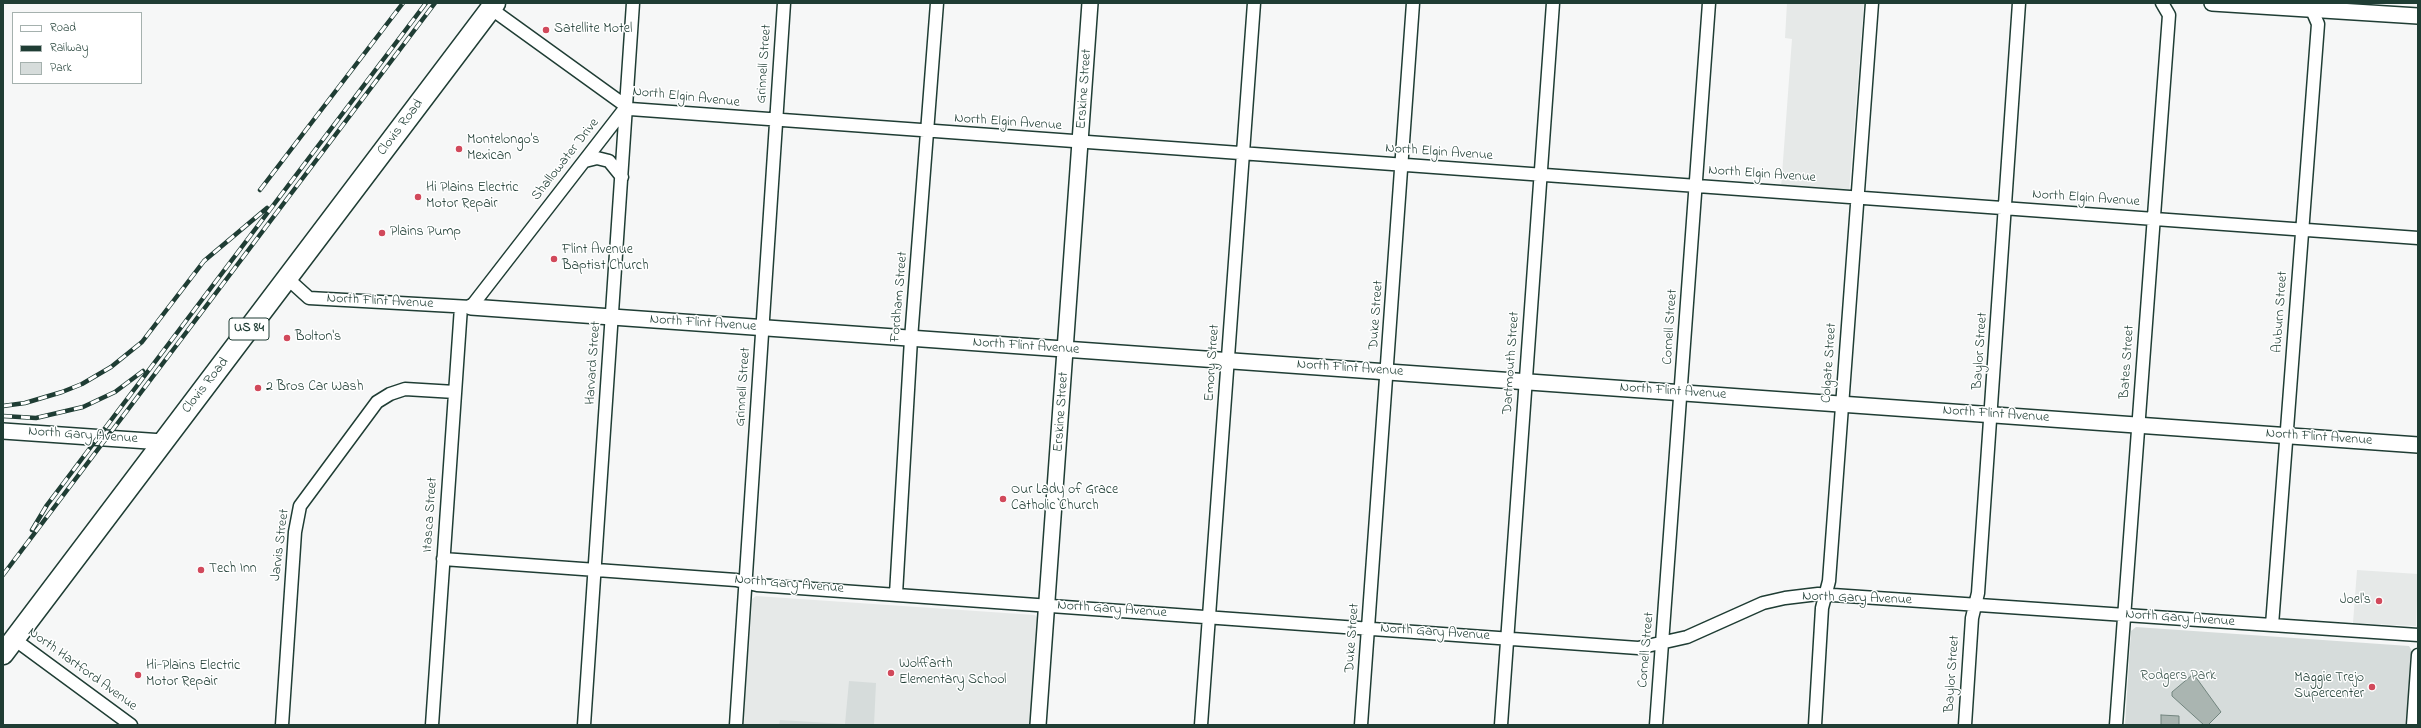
<!DOCTYPE html>
<html>
<head>
<meta charset="utf-8">
<style>
  body { margin:0 }
  #map { position:relative; width:2421px; height:728px; overflow:hidden; background:#f6f7f7; font-family:"Indie Flower",sans-serif }
  canvas { display:block }
  .frame { position:absolute; inset:0; border:4px solid #1f3d34; pointer-events:none }
  .legend { position:absolute; left:12px; top:12px; width:130px; height:72px; box-sizing:border-box; background:#fff; border:1px solid #a5b1ae; margin:0; padding:5px 7px; list-style:none; font-size:12px; color:#1f3d34 }
  .legend li { display:flex; align-items:center; gap:8px; height:20px }
  .legend b { width:20px; border:1px solid #a5b1ae }
</style>
</head>
<body>
<div id="map">
<canvas width="2421" height="728"></canvas>
<div class="frame"></div>
<ul class="legend">
<li><b style="height:5px;background:#fff"></b>Road</li>
<li><b style="height:5px;background:#1f3d34"></b>Railway</li>
<li><b style="height:11px;background:#d6dcdb"></b>Park</li>
</ul>
</div>
<script>
const g = document.querySelector('canvas').getContext('2d');
g.lineJoin = 'round';
function paint(path, color) { g.fillStyle = color; g.fill(path, 'evenodd'); }
const poly = rows => new Path2D(rows.map(r => 'M' + r).join(''));
function trace(path, color, width, dash) { g.strokeStyle = color; g.lineWidth = width; g.lineCap = dash ? 'butt' : 'round'; g.setLineDash(dash || []); g.stroke(path); }
function drawText(font, color, halo, rows, align = 'center') {
  g.font = font + ' "Indie Flower",sans-serif'; g.lineWidth = 3; g.setLineDash([]); g.textBaseline = 'middle'; g.strokeStyle = halo; g.fillStyle = color; for (const [text, x, y, turn = 0] of rows) {
    g.save(); g.translate(x, y); g.rotate((+turn || 0) * Math.PI / 180); g.textAlign = isNaN(turn) ? turn : align; if (halo) g.strokeText(text, 0, 0); g.fillText(text, 0, 0); g.restore();
  }
}
const built = poly([
  [1787,3,1864,3,1849,192,1781,188,1792,39,1785,38],
  [2357,570,2418,574,2416,626,2353,623],
  [756,596,1035,615,1038,619,1031,725,743,725,752,603,752,599]
]);
const green = poly([
  [2136,627,2409,646,2412,651,2407,725,2125,725,2131,631],
  [849,681,876,683,874,725,779,725,780,720,845,724]
]);
const water = poly([
  [2191,676,2195,676,2221,712,2208,725,2204,725,2172,696,2172,692,2191,676],
  [2161,715,2179,716,2179,725,2161,725,2161,715]
]);
const minor = poly([
  [490,8,630,109,2418,238],
  [585,161,597,158,609,161,622,177],
  [288,279,309,298,471,307,626,107],
  [443,559,736,580,757,585,1638,648,1687,637,1763,603,1785,598,1818,594,2418,635],
  [896,594,911,339,937,3],
  [2272,625,2318,24,2309,3],
  [14,639,131,725],
  [282,725,295,532,300,506,377,402,390,394,405,389,455,392],
  [432,725,461,307],
  [584,725,633,3],
  [736,725,784,3],
  [1201,725,1254,3],
  [1361,725,1413,3],
  [1501,725,1553,3],
  [1656,725,1709,3],
  [1815,725,1822,608,1829,581,1872,3],
  [1965,725,1972,618,1978,593,2019,3],
  [2116,725,2169,15,2162,3],
  [2413,725,2418,655]
]);
const tertiary = poly([
  [2212,3,2418,16],
  [471,307,2418,445],
  [3,431,163,442],
  [1038,725,1090,3]
]);
const trunk = poly([
  [3,654,495,3]
]);
const rail = poly([
  [260,190,403,3],
  [3,406,25,403,62,392,82,384,111,367,142,342,204,261,267,208],
  [3,416,36,418,83,407,115,392,143,371],
  [32,530,47,505,426,3],
  [3,575,435,3]
]);
const markers = [
  [546,30,4,"#d1495b"],
  [459,149,4,"#d1495b"],
  [418,197,4,"#d1495b"],
  [382,233,4,"#d1495b"],
  [554,259,4,"#d1495b"],
  [287,338,4,"#d1495b"],
  [258,388,4,"#d1495b"],
  [1003,499,4,"#d1495b"],
  [201,570,4,"#d1495b"],
  [2379,601,4,"#d1495b"],
  [891,673,4,"#d1495b"],
  [138,675,4,"#d1495b"],
  [2372,687,4,"#d1495b"]
];
const shields = [
  [249,329,40]
];
const shieldNames = [
  ["US 84",249,329]
];
const poiNames = [
  ["Satellite Motel",554,30],
  ["Montelongo's",467,141],
  ["Mexican",467,157],
  ["Hi Plains Electric",426,189],
  ["Motor Repair",426,205],
  ["Plains Pump",390,233],
  ["Flint Avenue",562,251],
  ["Baptist Church",562,267],
  ["Bolton's",295,338],
  ["2 Bros Car Wash",266,388],
  ["Our Lady of Grace",1011,491],
  ["Catholic Church",1011,507],
  ["Tech Inn",209,570],
  ["Joel's",2371,601,"right"],
  ["Wolffarth",899,665],
  ["Elementary School",899,681],
  ["Hi-Plains Electric",146,667],
  ["Motor Repair",146,683],
  ["Maggie Trejo",2364,679,"right"],
  ["Supercenter",2364,695,"right"]
];
const streetNames = [
  ["Grinnell Street",765,64,-86],
  ["Erskine Street",1085,89,-86],
  ["North Elgin Avenue",686,98,6],
  ["North Elgin Avenue",1008,123,4],
  ["Clovis Road",401,128,-53],
  ["North Elgin Avenue",1439,153,4],
  ["Shallowater Drive",566,160,-52],
  ["North Elgin Avenue",1762,175,4],
  ["North Elgin Avenue",2086,199,4],
  ["Fordham Street",900,297,-85],
  ["North Flint Avenue",380,302,3],
  ["Auburn Street",2281,312,-86],
  ["Duke Street",1377,315,-86],
  ["North Flint Avenue",703,324,4],
  ["Cornell Street",1671,327,-86],
  ["North Flint Avenue",1026,347,4],
  ["Baylor Street",1981,351,-86],
  ["Bates Street",2128,362,-86],
  ["Harvard Street",594,363,-86],
  ["Emory Street",1213,363,-86],
  ["Dartmouth Street",1512,363,-86],
  ["Colgate Street",1830,363,-86],
  ["North Flint Avenue",1350,369,4],
  ["Clovis Road",206,386,-52],
  ["Grinnell Street",744,387,-86],
  ["North Flint Avenue",1673,392,4],
  ["Erskine Street",1062,412,-86],
  ["North Flint Avenue",1996,415,4],
  ["North Gary Avenue",83,436,4],
  ["North Flint Avenue",2319,438,4],
  ["Itasca Street",431,515,-86],
  ["Jarvis Street",281,545,-83],
  ["North Gary Avenue",789,585,5],
  ["North Gary Avenue",1857,599,2],
  ["North Gary Avenue",1112,610,4],
  ["North Gary Avenue",2180,619,4],
  ["North Gary Avenue",1435,633,4],
  ["Duke Street",1353,638,-86],
  ["Cornell Street",1647,650,-85],
  ["North Hartford Avenue",82,670,36],
  ["Baylor Street",1953,674,-86]
];
const parkNames = [
  ["Rodgers Park",2178,677]
];
paint(built, '#e6e9e8');
paint(green, '#d6dcdb');
paint(water, '#aab5b1');
trace(water, '#72857f', 1);
trace(minor, '#1f3d34', 15);
trace(tertiary, '#1f3d34', 18);
trace(trunk, '#1f3d34', 23);
trace(minor, '#fff', 12);
trace(tertiary, '#fff', 15);
trace(trunk, '#fff', 20);
trace(rail, '#1f3d34', 4.5);
trace(rail, '#fff', 3, [9]);
for (const [x, y, r, color] of markers) { const dot = new Path2D(); dot.arc(x, y, r, 0, 2 * Math.PI); g.fillStyle = color; g.fill(dot); trace(dot, '#fff', 1.5); }
for (const [x, y, w] of shields) { const box = new Path2D(); box.roundRect(x - w / 2, y - 11, w, 22, 3); g.fillStyle = '#fff'; g.fill(box); trace(box, '#1f3d34', 1); }
drawText('bold 13px', '#1f3d34', null, shieldNames);
drawText('14px', '#1f3d34', '#fff', poiNames, 'left');
drawText('14px', '#1f3d34', '#fff', streetNames);
drawText('14px', '#445d55', '#fff', parkNames);
</script>
</body>
</html>
